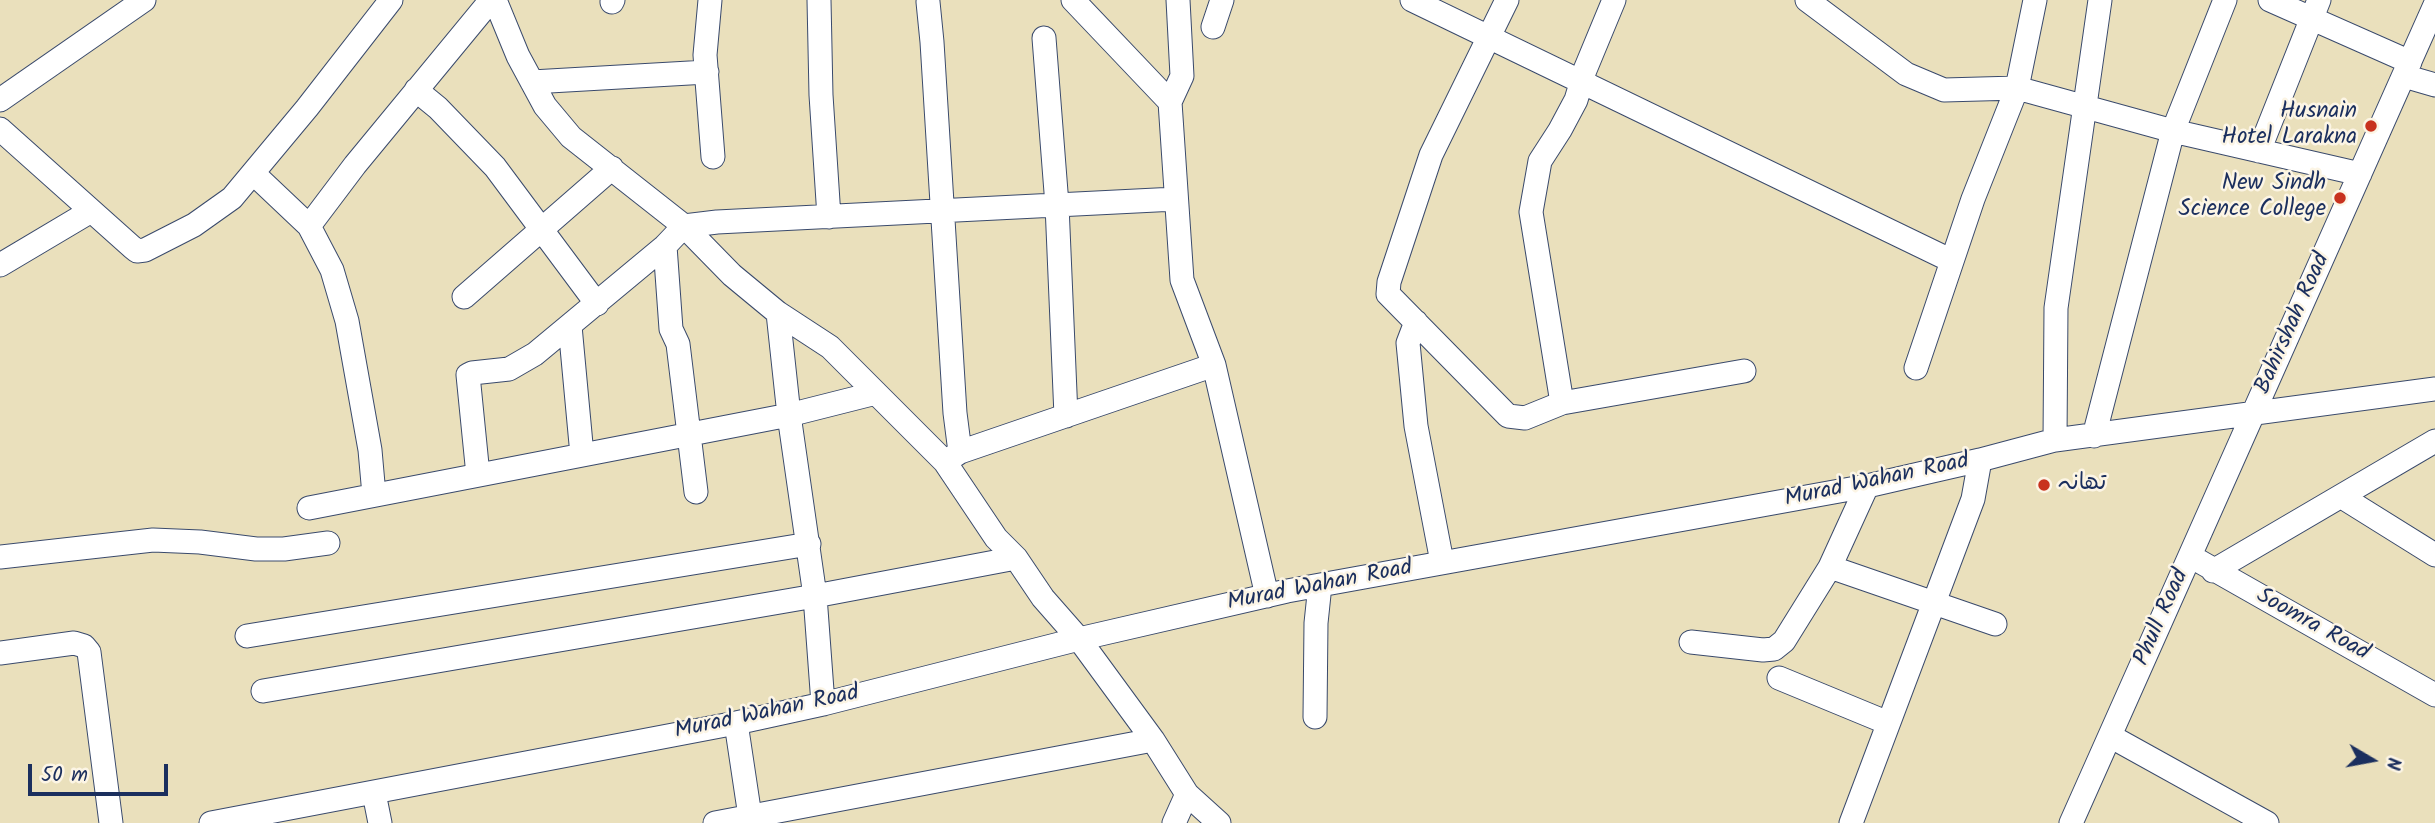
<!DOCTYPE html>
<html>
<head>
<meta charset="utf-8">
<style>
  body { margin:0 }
  #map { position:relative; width:2435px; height:823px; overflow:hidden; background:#eae0bc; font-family:Kalam,sans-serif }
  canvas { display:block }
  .north { position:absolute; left:2337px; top:725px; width:70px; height:70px; -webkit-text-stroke:5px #fcf5e5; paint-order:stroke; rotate:100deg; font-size:19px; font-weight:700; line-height:28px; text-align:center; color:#1b2f5e }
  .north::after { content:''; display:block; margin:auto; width:24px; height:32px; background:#1b2f5e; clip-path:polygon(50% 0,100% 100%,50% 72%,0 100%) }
  .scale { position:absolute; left:28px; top:764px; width:140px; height:32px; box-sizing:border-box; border:4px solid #1b2f5e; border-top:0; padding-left:9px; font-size:21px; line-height:24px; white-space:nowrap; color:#1b2f5e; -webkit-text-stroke:5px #fcf5e5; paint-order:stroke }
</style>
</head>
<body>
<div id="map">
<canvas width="2435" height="823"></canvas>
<div class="north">N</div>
<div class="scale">50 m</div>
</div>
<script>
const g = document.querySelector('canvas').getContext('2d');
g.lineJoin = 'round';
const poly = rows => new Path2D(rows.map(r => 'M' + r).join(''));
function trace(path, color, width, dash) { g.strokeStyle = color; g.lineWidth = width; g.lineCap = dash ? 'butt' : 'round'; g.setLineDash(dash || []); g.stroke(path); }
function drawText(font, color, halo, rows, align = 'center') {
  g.font = font + ' Kalam,"Playpen Sans Arabic",sans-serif'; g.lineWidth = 5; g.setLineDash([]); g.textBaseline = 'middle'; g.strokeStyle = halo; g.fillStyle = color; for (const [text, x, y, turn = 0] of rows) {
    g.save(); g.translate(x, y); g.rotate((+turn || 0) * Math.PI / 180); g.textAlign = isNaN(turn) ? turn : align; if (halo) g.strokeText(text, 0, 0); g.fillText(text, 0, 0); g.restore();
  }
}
const minor = poly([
  [495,0,518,56,545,106,571,137,684,226,732,275,778,313,830,347,945,462,996,538,1016,558,1043,598,1079,639,1153,740,1187,794,1219,823],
  [710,0,705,55,713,157],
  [819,0,821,95,829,217],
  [1073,0,1170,102],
  [1178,0,1182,76,1170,102,1182,280,1214,365,1267,596],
  [1412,0,1952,261],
  [1507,0,1431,155,1389,282,1388,294,1508,416,1525,418,1562,403,1744,371],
  [1807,0,1906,74,1944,90,2017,88,2173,131,2360,174],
  [2270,0,2410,62],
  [612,2,613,0],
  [928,2,932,42,955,413,960,452],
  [1213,27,1222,0],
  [1044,38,1057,205,1066,416],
  [2404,76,2435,85],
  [532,82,707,72],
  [416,90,438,108,495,167,597,304],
  [0,100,144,0],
  [0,129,132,247,137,251,145,250,194,225,232,198,307,108,391,0],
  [2259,151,2319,0],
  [253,173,309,226,332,270,347,321,370,450,374,495],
  [309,226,355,165,491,0],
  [665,246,671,329,678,344,696,492],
  [0,265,91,211],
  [464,297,612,168],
  [778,313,789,415,815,596,823,704],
  [1416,322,1408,343,1416,426,1442,562],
  [570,326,582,455],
  [1916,368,1973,199,2017,88,2035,0],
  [1562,403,1531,212,1540,161,1560,130,1576,100,1585,70,1614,0],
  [2094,436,2173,131,2225,0],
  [2055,440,2056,308,2100,0],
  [948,460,960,452,1214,365],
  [478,475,468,375,472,373,509,369,535,354,665,246,684,226,717,222,1176,199],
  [2342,497,2435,555],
  [309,508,789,415,876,393],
  [2190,556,2435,695],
  [0,557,153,540,200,542,256,549,284,549,328,543],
  [1830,567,1995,624],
  [2213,571,2435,441],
  [247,636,809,544],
  [1691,642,1763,650,1774,649,1784,641,1830,567,1867,486],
  [0,653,74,643,84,646,89,652,111,823],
  [1779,678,1888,723],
  [263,691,815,596,1016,558],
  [1315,717,1316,623,1320,585],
  [736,723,751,823],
  [2110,736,2267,823],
  [374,793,380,823],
  [211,823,736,723,823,704,1079,639,1287,591,1867,486,1980,460,2055,440,2435,389],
  [715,823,1153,740],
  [1174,823,1187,794],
  [1851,823,1973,499,1980,460],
  [2071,823,2435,5]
]);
const markers = [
  [2371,126,7,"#c8321e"],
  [2340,198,7,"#c8321e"],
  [2044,485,7,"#c8321e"]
];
const poiNames = [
  ["Husnain",2357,113],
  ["Hotel Larakna",2357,139],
  ["New Sindh",2326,185],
  ["Science College",2326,211],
  ["تھانہ",2058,485,"left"]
];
const streetNames = [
  ["Bahirshah Road",2294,324,-66],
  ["Murad Wahan Road",1877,482,-12],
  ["Murad Wahan Road",1320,587,-11],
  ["Phull Road",2163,618,-66],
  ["Soomra Road",2312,626,29],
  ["Murad Wahan Road",767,714,-12]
];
trace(minor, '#3a4a6c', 25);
trace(minor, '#fff', 23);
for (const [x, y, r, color] of markers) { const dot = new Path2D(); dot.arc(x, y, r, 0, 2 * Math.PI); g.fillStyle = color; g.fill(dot); trace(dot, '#fcf5e5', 2.5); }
drawText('23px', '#1b2f5e', '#fcf5e5', poiNames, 'right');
drawText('23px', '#1b2f5e', '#fcf5e5', streetNames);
</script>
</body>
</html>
